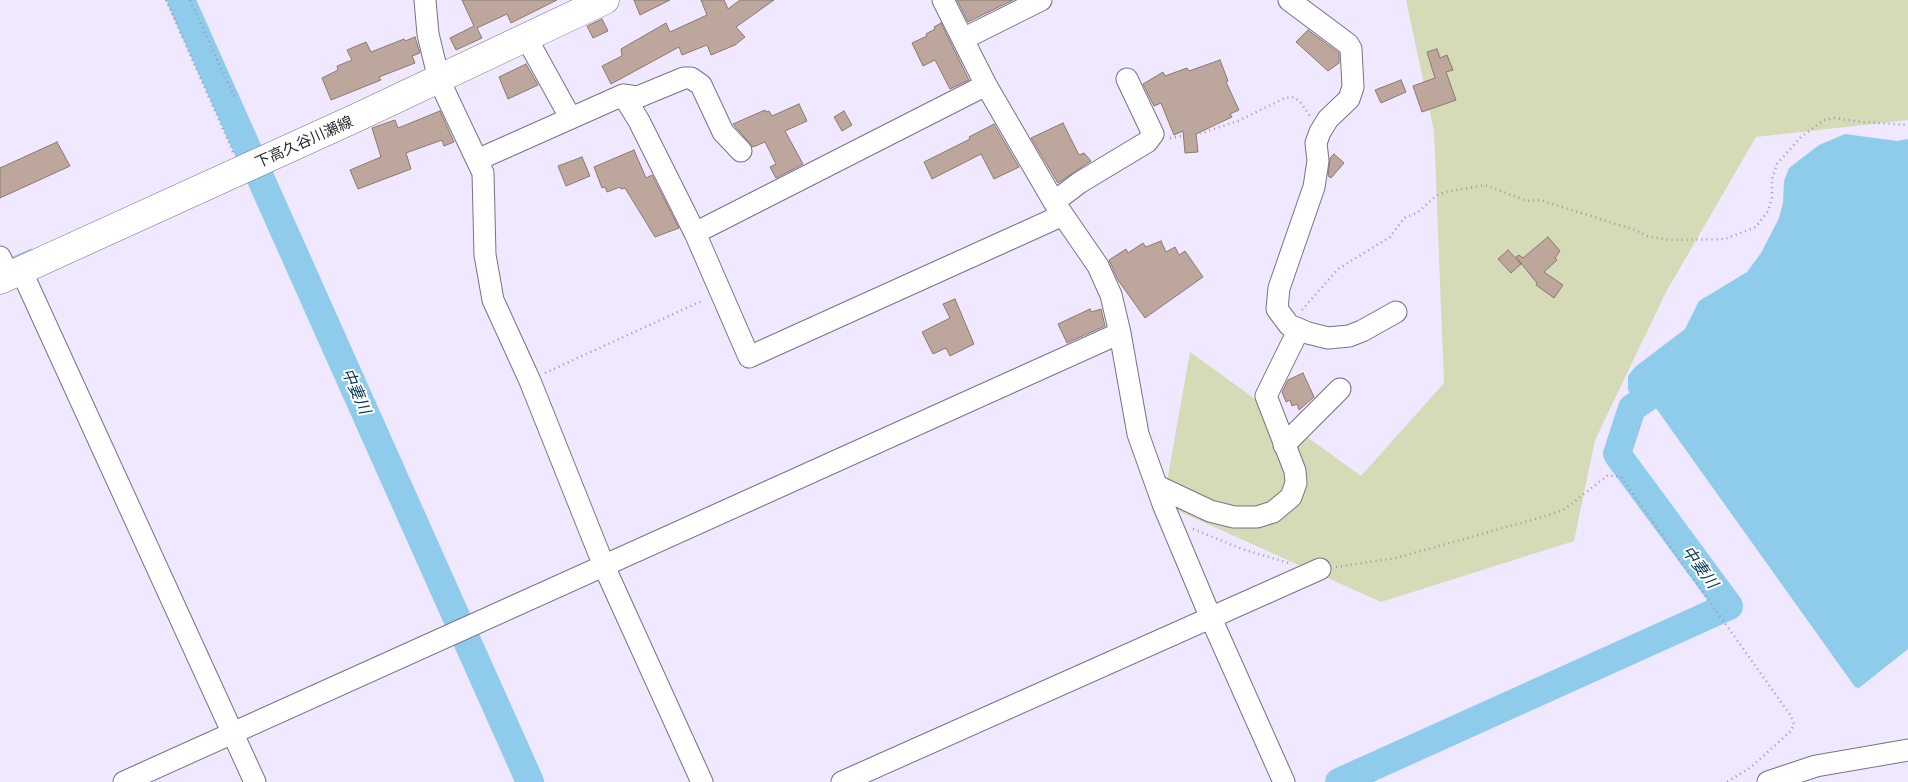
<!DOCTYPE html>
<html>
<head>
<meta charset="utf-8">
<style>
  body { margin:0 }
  canvas { display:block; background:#efe8fe }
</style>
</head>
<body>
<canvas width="1908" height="782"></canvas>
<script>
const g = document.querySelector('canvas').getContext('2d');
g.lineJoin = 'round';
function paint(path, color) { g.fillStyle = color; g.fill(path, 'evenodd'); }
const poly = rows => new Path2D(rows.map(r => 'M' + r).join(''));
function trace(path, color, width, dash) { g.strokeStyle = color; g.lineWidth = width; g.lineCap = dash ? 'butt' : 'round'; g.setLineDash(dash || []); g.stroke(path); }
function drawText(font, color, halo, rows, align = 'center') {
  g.font = font + ' Ubuntu,"Noto Sans JP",sans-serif'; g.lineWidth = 4; g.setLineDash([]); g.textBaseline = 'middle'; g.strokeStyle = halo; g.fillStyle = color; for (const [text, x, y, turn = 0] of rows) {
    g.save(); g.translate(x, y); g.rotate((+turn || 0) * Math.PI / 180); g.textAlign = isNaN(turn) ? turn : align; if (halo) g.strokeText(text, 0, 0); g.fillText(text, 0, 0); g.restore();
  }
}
const green = poly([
  [1406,0,1908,0,1908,120,1756,137,1666,292,1595,440,1574,541,1381,602,1163,504,1190,352,1361,476,1444,383,1434,131]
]);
const water = poly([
  [1845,134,1897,141,1908,139,1908,649,1859,688,1855,687,1653,404,1634,398,1628,390,1628,376,1635,367,1685,329,1699,301,1747,272,1761,253,1779,218,1783,203,1784,181,1789,168,1819,145]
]);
const stream = poly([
  [8,261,31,251]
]);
const river = poly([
  [181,0,530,782],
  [1339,782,1729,606,1617,454,1632,408,1674,379]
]);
const building = poly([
  [462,0,557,0,511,23,507,14,477,28,482,38,456,50,450,38,474,26,462,0],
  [634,0,670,0,640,15,634,0],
  [701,0,724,0,728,9,740,0,774,0,736,27,745,37,735,45,711,55,707,45,682,55,679,47,611,84,602,66,622,56,621,49,666,23,670,32,707,15,701,0],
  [957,0,1013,0,968,22,957,0],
  [602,19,608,31,593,38,587,26,602,19],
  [941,23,969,80,950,89,935,60,923,66,912,43,927,36,926,34,935,29,934,27,941,23],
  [1308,30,1339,53,1339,63,1328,71,1296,42,1308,30],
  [415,37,420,53,412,56,415,63,379,77,381,80,331,100,322,78,338,70,337,66,352,60,347,50,366,42,371,52,404,39,405,41,415,37],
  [1437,49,1440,58,1447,55,1453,70,1446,72,1456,100,1422,112,1413,86,1435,78,1427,52,1437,49],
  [1220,60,1228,81,1226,82,1239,110,1230,114,1232,117,1196,134,1198,152,1185,153,1183,131,1174,135,1161,103,1154,106,1143,84,1163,72,1165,76,1187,68,1189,71,1220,60],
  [526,64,538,85,508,99,499,77,526,64],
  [1401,80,1406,92,1381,103,1375,90,1401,80],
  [799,104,807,121,785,131,803,164,776,178,770,167,776,164,765,142,753,147,733,124,765,110,766,112,769,111,772,116,799,104],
  [440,111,454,142,444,146,442,140,406,153,411,169,358,189,350,170,381,157,372,128,395,120,398,128,440,111],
  [844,111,852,125,842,131,834,117,844,111],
  [1063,123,1079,155,1084,153,1091,161,1058,183,1031,138,1063,123],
  [994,124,1019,167,994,179,981,154,932,179,924,162,970,139,969,137,994,124],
  [57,142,70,166,0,198,0,168,57,142],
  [634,150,646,178,652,175,679,228,655,237,625,188,621,189,620,187,607,192,605,187,602,188,594,167,634,150],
  [1334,154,1344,163,1331,178,1328,176,1330,158,1334,154],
  [582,157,590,176,566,186,558,166,582,157],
  [1548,237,1560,251,1555,258,1557,260,1544,272,1563,285,1554,298,1536,285,1537,283,1516,257,1519,255,1523,258,1548,237],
  [1161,241,1166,252,1175,247,1179,255,1185,251,1203,277,1145,318,1118,280,1109,260,1126,249,1128,253,1143,243,1146,247,1161,241],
  [1508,250,1521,264,1511,273,1498,259,1508,250],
  [955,299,974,344,950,356,946,348,933,354,922,332,950,318,943,304,955,299],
  [1090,309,1091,312,1101,309,1105,326,1067,343,1058,324,1090,309],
  [1303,373,1314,397,1299,410,1297,404,1292,406,1290,400,1286,402,1282,392,1288,380,1303,373]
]);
const path = poly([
  [166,0,233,152],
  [190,0,236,100],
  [1170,138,1205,132,1238,121,1285,98,1294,97,1301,103,1310,116],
  [1302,310,1338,269,1390,237,1404,218,1417,213,1436,196,1445,192,1485,185,1527,201,1540,200,1635,230,1647,236,1669,240,1725,239,1756,227,1768,211,1772,198,1772,179,1777,164,1801,137,1824,120,1834,118,1862,122,1908,125],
  [545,373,704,300],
  [1193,529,1242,549,1289,563],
  [1336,567,1396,558,1546,516,1565,509,1608,475,1621,477,1791,716,1794,724,1791,731,1750,768,1727,782]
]);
const minor = poly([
  [425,0,428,34,439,80,483,173,485,255,493,300,530,381,604,566,702,782],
  [943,0,986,85,1054,202,1098,266,1111,295,1120,333,1138,434,1163,504,1210,616,1284,782],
  [1289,0,1348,44,1351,49,1353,87,1349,99,1328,119,1320,132,1316,143,1318,161,1314,187,1279,288,1277,309,1289,325,1308,333,1328,338,1349,336,1362,331,1396,312],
  [527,39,570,117],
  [963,39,1041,0],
  [623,95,639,121,695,233,749,357,1063,215],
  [477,160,623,95,638,97,684,78,691,78,701,85,723,132,741,151],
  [1054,202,1079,183,1147,142,1153,134,1127,79],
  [695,233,986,85],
  [0,257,9,276],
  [21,270,255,782],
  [1284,445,1340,389],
  [1157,486,1210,511,1234,517,1257,517,1273,512,1291,497,1296,483,1295,471,1266,396,1299,329],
  [124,782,1120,333],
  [842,782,1320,569],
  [1768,782,1816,766,1908,750]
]);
const major = poly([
  [0,280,358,117,605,0]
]);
const streetNames = [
  ["下高久谷川瀬線",304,142,-24]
];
const waterNames = [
  ["中妻川",356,391,66],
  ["中妻川",1700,567,54]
];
paint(green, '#d4dbb6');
paint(water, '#8fcceb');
trace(stream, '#8fcceb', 4.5);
trace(river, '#8fcceb', 28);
paint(building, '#bda79d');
trace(building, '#8c786e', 1);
trace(minor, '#797285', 23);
trace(major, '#797285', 29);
trace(path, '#9f99aa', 2.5, [1, 4]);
trace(minor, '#fff', 21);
trace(major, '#fff', 28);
drawText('15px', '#2b2830', '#fff', streetNames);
drawText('italic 16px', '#00374c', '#fff', waterNames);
</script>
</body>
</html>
